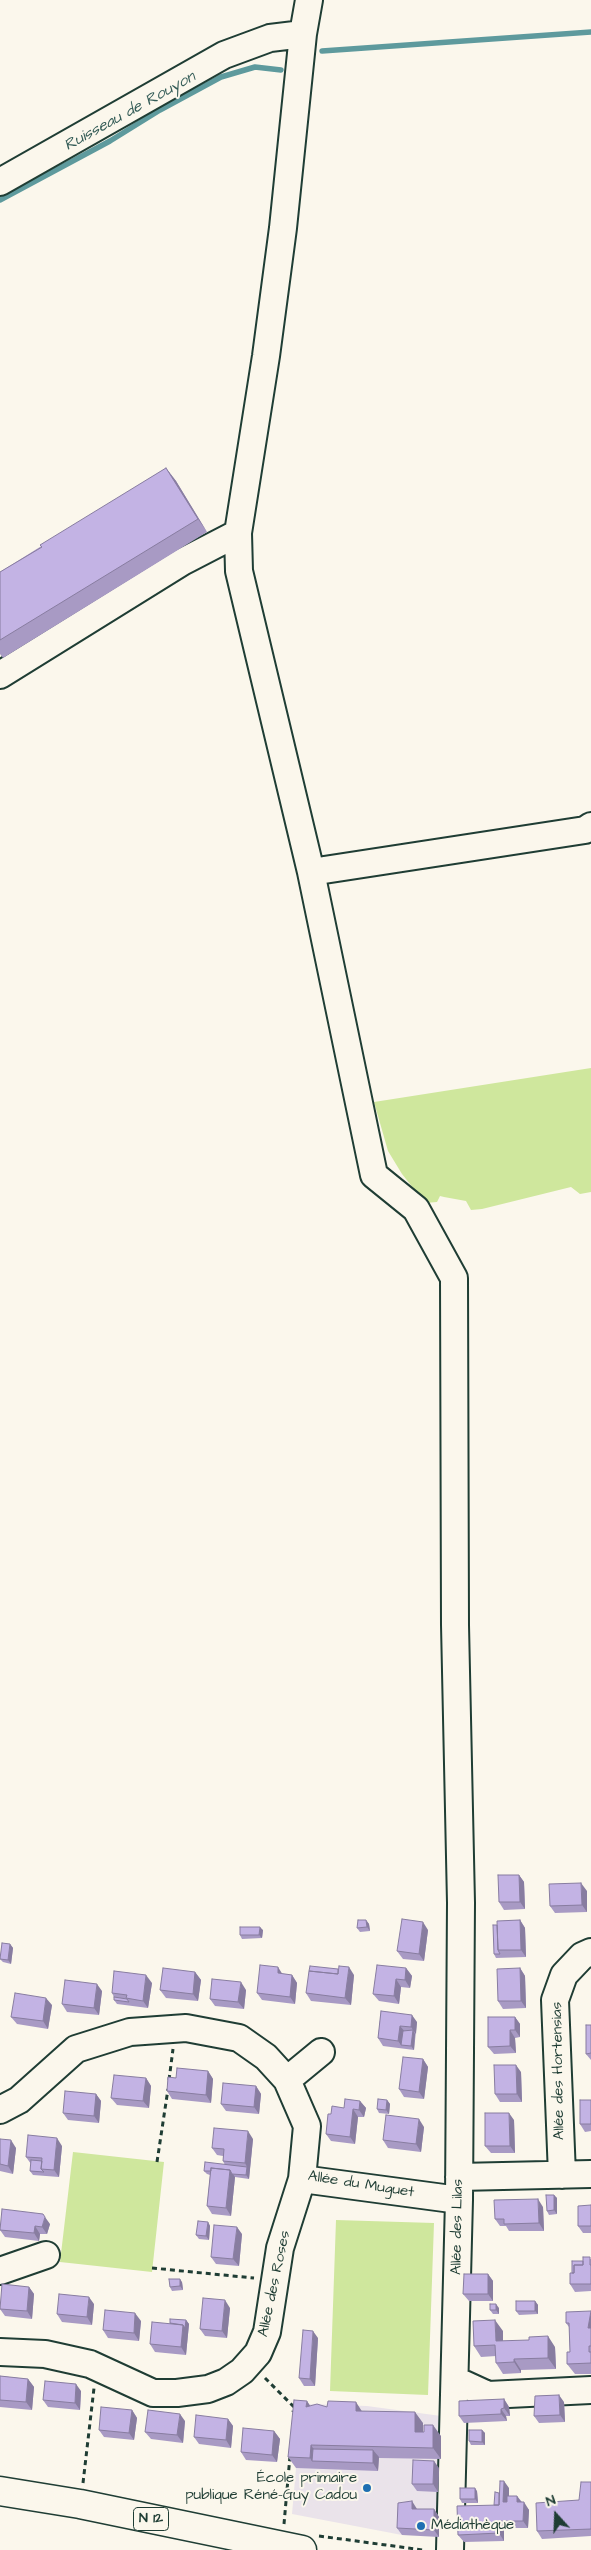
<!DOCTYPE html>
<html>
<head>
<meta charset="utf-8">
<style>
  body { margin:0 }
  #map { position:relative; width:591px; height:2550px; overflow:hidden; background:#fbf7ec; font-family:"Architects Daughter",sans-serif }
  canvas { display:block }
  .north { position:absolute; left:531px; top:2490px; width:50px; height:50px; -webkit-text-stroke:4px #fbf7ec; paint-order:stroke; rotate:340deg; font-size:14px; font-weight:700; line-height:20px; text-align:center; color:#1f3d34 }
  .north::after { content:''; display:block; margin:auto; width:18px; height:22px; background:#1f3d34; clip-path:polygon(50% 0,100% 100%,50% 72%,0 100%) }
</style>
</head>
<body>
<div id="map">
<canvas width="591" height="2550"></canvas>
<div class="north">N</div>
</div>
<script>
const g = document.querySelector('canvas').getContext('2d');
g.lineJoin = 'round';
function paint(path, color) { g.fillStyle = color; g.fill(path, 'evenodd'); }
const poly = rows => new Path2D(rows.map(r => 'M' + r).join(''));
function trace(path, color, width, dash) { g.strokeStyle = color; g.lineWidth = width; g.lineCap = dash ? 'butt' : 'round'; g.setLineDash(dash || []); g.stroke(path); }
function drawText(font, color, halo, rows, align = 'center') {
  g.font = font + ' "Architects Daughter",sans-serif'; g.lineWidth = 4; g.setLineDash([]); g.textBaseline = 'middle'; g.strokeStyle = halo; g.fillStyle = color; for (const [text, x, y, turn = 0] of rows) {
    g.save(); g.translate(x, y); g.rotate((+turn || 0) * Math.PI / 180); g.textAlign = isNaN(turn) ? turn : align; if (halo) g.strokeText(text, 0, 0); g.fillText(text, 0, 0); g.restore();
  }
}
const built = poly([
  [309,2404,367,2406,441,2416,439,2517,403,2511,402,2535,292,2514,296,2468]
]);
const green = poly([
  [591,1068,591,1192,580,1194,571,1187,482,1209,471,1210,466,1201,444,1197,440,1196,437,1202,425,1203,402,1174,388,1151,374,1102],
  [73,2152,164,2162,152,2272,60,2262],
  [336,2220,434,2223,428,2395,330,2391]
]);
const stream = poly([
  [322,51,591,32],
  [0,200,110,141,160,110,221,77,255,67,281,70]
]);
const path = poly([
  [169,2080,173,2049],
  [157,2162,168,2089],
  [152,2268,254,2278],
  [265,2378,294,2407,293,2412],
  [83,2483,94,2388],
  [284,2524,290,2456],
  [319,2536,423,2550]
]);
const minor = poly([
  [309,0,303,34,283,228,266,356,238,533,239,571,311,872,374,1175,416,1209,454,1278,455,1625,461,1903,459,2200,450,2550],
  [0,182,224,55,270,38,303,34],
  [0,675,182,562,238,533],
  [311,872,585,830,591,826],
  [287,2080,321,2052],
  [0,2110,19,2100,76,2049,130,2032,186,2028,239,2038,266,2057,287,2080,307,2126,302,2179,459,2200],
  [562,2175,555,2000,564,1975,582,1956,591,1952],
  [459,2177,591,2174],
  [0,2271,46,2255],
  [0,2352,45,2354,90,2364,153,2393,177,2393,208,2389,226,2382,242,2371,258,2353,267,2332,280,2248,302,2179],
  [456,2384,464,2384,488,2395,591,2390]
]);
const major = poly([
  [0,2491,80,2504,302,2550]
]);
const wall = poly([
  [166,468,176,481,207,532,3,658,0,654,0,572],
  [519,1875,524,1882,525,1909,504,1910,499,1902],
  [587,1891,587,1912,555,1913,550,1906],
  [366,1920,369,1924,370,1931,360,1932,357,1928],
  [520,1920,525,1928,526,1957,496,1958,494,1954,497,1925],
  [263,1930,262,1938,242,1939,240,1935],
  [428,1930,424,1961,403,1959,397,1951],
  [10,1944,13,1948,11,1964,3,1962,0,1959],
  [406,1968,412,1976,410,1988,401,1987,399,2004,379,2001,373,1994],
  [520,1968,525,1976,526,2008,503,2009,498,2001],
  [195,1972,201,1980,198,2001,166,1998,160,1990],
  [283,1974,292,1975,297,1983,295,2004,262,2000,257,1993],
  [354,1975,351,2005,311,2001,306,1993],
  [152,1983,148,2008,117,2004,114,2000,114,1997,112,1993],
  [246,1990,244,2009,215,2006,210,1999],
  [102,1991,99,2015,67,2012,62,2004],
  [52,2005,48,2029,17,2024,11,2017],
  [381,2011,417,2022,414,2050,383,2046,378,2038],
  [515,2017,520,2024,520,2037,515,2038,516,2053,494,2054,488,2047],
  [591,2025,591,2060,586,2054],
  [423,2059,428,2067,424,2099,404,2097,399,2089],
  [208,2071,213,2079,211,2103,172,2099,167,2091],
  [521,2072,522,2102,500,2102,495,2094],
  [146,2078,151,2086,149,2108,117,2105,111,2098],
  [256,2086,261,2094,259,2114,226,2111,221,2104],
  [96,2094,101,2101,99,2123,68,2120,63,2113],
  [387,2100,390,2104,389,2114,379,2113,377,2109],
  [591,2100,591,2131,585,2132,580,2124],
  [360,2101,366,2108,364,2117,358,2117,355,2144,331,2141,326,2134,344,2108],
  [514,2120,515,2153,491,2153,485,2146],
  [424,2127,421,2152,388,2148,383,2140],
  [0,2139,16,2148,13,2174,0,2171],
  [253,2139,249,2179,235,2177,231,2216,212,2214,207,2206,210,2175,207,2174,204,2171,225,2165,223,2161,223,2156,217,2155,212,2148],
  [62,2146,59,2177,33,2175,30,2171,31,2164,26,2157],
  [554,2195,557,2198,557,2214,549,2215,547,2211],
  [591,2205,591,2233,583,2233,578,2226],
  [543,2207,544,2231,509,2231,506,2226,500,2226,495,2219],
  [208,2222,210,2226,209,2240,199,2239,196,2235],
  [50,2224,47,2234,40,2234,39,2241,5,2237,0,2230],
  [242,2234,239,2266,216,2264,211,2257],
  [591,2259,591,2291,575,2292,570,2284,572,2273,583,2261],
  [488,2274,493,2281,493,2301,469,2301,463,2294],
  [182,2282,183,2290,172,2291,170,2287],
  [29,2287,34,2294,32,2319,5,2316,0,2309],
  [535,2301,538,2305,538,2314,519,2315,516,2311],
  [94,2304,92,2325,62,2322,57,2314],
  [230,2308,227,2338,205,2336,200,2329],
  [499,2308,499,2314,493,2314,490,2310],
  [591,2312,591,2374,575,2374,567,2364,570,2352,569,2327,566,2323],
  [186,2320,189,2324,186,2355,155,2352,150,2344,170,2323],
  [141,2321,139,2341,108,2338,103,2330],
  [503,2331,503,2341,555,2347,556,2369,521,2370,521,2373,503,2374,496,2363,496,2356,481,2357,474,2346],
  [318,2338,315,2386,304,2386,299,2378],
  [0,2376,28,2379,34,2387,32,2410,0,2407],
  [81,2391,80,2410,48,2407,43,2400],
  [504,2399,509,2407,510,2416,506,2416,507,2421,464,2423,459,2416],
  [307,2401,310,2406,362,2411,423,2423,423,2432,441,2436,441,2459,379,2458,378,2471,296,2468,288,2457],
  [564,2402,565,2422,539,2423,534,2416],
  [132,2410,137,2418,134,2440,104,2437,99,2430],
  [228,2419,233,2426,231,2448,199,2444,194,2437],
  [185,2421,183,2443,151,2439,145,2432],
  [482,2430,485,2433,485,2445,471,2445,469,2441],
  [274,2431,280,2439,277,2462,246,2460,241,2452],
  [439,2468,438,2492,417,2491,412,2484],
  [591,2482,591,2536,542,2539,537,2531,579,2500],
  [509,2488,509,2496,517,2496,522,2502,529,2510,528,2528,504,2528,504,2541,464,2542,458,2535,494,2505],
  [477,2491,478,2503,462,2503,460,2499],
  [417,2509,434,2509,439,2517,439,2537,402,2535,397,2528]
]);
const shadedWall = poly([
  [166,468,176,481,207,532,198,519],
  [519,1875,524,1882,525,1909,520,1902],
  [581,1883,587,1891,587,1912,582,1905],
  [366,1920,369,1924,370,1931,367,1927],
  [520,1920,525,1928,526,1957,521,1950],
  [423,1922,428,1930,424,1961,419,1954],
  [260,1927,263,1930,262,1938,259,1935],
  [10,1944,13,1948,11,1964,8,1960],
  [278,1967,283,1975,278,1973],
  [349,1967,354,1975,351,2005,345,1998],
  [406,1968,412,1976,410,1988,405,1980],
  [520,1968,525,1976,526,2008,521,2001],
  [195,1972,201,1980,198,2001,193,1994],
  [146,1975,152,1983,148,2008,143,2001],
  [292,1975,297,1983,295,2004,290,1997],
  [396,1979,401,1987,399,2004,394,1996],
  [241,1982,246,1990,244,2009,238,2002],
  [97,1984,102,1991,99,2015,94,2008],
  [46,1998,52,2005,48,2029,43,2021],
  [412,2015,417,2022,416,2034,411,2027],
  [515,2017,520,2024,520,2037,515,2030],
  [400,2026,406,2033,401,2045,404,2049,398,2041],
  [413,2030,415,2034,414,2050,411,2046],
  [510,2030,515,2038,516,2053,510,2046],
  [423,2059,428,2067,424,2099,419,2092],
  [516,2065,521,2072,522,2102,517,2094],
  [208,2071,213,2079,211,2103,206,2095],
  [146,2078,151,2086,149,2108,143,2101],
  [256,2086,261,2094,259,2114,254,2107],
  [96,2094,101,2101,99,2123,94,2116],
  [387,2100,390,2104,389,2114,386,2110],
  [360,2101,366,2108,364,2117,359,2110],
  [353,2109,358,2117,355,2144,350,2137],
  [509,2113,514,2120,515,2153,510,2146],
  [419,2119,424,2127,421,2152,416,2144],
  [248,2131,253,2139,249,2179,246,2175,247,2167,245,2163],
  [57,2138,62,2146,59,2177,54,2170],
  [11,2140,16,2148,13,2174,8,2166],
  [230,2170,235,2177,231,2216,226,2208],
  [554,2195,557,2198,557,2214,554,2210],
  [538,2199,543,2207,544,2231,539,2223],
  [45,2217,50,2224,47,2234,42,2227],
  [208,2222,210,2226,209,2240,206,2236],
  [35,2226,40,2234,39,2241,34,2233],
  [237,2227,242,2234,239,2266,233,2259],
  [488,2274,493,2281,493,2301,488,2294],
  [180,2279,182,2282,183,2290,180,2286],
  [29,2287,34,2294,32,2319,27,2311],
  [89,2297,94,2304,92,2325,87,2317],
  [225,2300,230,2308,227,2338,222,2331],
  [535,2301,538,2305,538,2314,535,2311],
  [496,2304,499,2308,499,2314,496,2310],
  [591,2311,591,2332,588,2328],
  [135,2313,141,2321,139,2341,134,2333],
  [186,2320,189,2324,186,2355,181,2347,183,2325],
  [495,2320,503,2331,503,2352,496,2341],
  [313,2331,318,2338,315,2386,310,2379],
  [548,2336,555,2347,556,2369,548,2358],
  [514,2359,521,2370,521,2373,514,2362],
  [28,2379,34,2387,32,2410,26,2402],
  [76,2384,81,2391,80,2410,75,2403],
  [559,2395,564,2402,565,2422,560,2415],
  [504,2399,509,2407,510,2416,504,2408],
  [307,2401,314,2412,306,2407],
  [356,2402,363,2413,356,2411],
  [501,2409,506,2416,507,2421,501,2414],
  [132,2410,137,2418,134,2440,129,2433],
  [415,2412,423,2423,423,2439,415,2432],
  [180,2414,185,2421,183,2443,177,2435],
  [228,2419,233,2426,231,2448,226,2440],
  [433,2425,441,2436,441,2459,433,2448],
  [482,2430,485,2433,485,2445,482,2442],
  [274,2431,280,2439,277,2462,272,2455],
  [311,2445,318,2456,312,2461,310,2458],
  [373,2450,379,2457,378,2471,373,2463],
  [434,2461,439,2468,438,2492,433,2484],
  [504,2481,509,2488,509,2509,502,2505],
  [475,2488,477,2491,478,2503,475,2499],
  [517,2496,522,2503,517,2502],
  [412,2501,417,2509,412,2509],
  [524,2502,529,2510,528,2528,523,2521],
  [434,2509,439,2517,439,2537,434,2530],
  [499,2521,504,2528,504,2541,499,2533]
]);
const building = poly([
  [166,468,198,519,0,640,0,572,42,547,40,545,166,468],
  [498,1875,519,1875,520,1902,499,1902,498,1875],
  [581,1883,582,1905,550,1906,549,1884,581,1883],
  [402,1919,423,1922,419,1954,397,1951,402,1919],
  [358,1920,366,1920,367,1927,357,1928,358,1920],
  [520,1920,521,1950,498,1950,497,1921,520,1920],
  [493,1925,497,1925,498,1950,500,1954,494,1954,493,1925],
  [240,1927,260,1927,259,1935,240,1935,240,1927],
  [2,1943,10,1944,8,1960,0,1959,2,1943],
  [260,1965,278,1967,278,1973,292,1975,290,1997,257,1993,260,1965],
  [377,1965,406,1968,405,1980,396,1979,394,1996,373,1994,377,1965],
  [310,1966,338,1969,338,1974,309,1971,310,1966],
  [339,1966,349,1967,345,1998,306,1993,309,1971,338,1974,339,1966],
  [163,1968,195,1972,193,1994,160,1990,163,1968],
  [520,1968,521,2001,498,2001,497,1969,520,1968],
  [114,1971,146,1975,143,2001,126,1998,127,1995,112,1993,114,1971],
  [212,1979,241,1982,238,2002,210,1999,212,1979],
  [65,1980,97,1984,94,2008,62,2004,65,1980],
  [15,1993,46,1998,43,2021,11,2017,15,1993],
  [114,1997,127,1999,129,2002,114,2000,114,1997],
  [381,2011,412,2015,411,2027,400,2026,398,2041,378,2038,381,2011],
  [488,2017,515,2017,515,2030,510,2030,510,2046,488,2047,488,2017],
  [586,2025,591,2025,591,2053,586,2054,586,2025],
  [413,2030,411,2046,401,2045,403,2031,413,2030],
  [403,2057,423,2059,419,2092,399,2089,403,2057],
  [494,2065,516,2065,517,2094,495,2094,494,2065],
  [177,2068,208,2071,206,2095,167,2091,168,2077,176,2078,177,2068],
  [114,2075,146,2078,143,2101,111,2098,114,2075],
  [223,2083,256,2086,254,2107,221,2104,223,2083],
  [65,2091,96,2094,94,2116,63,2113,65,2091],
  [345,2099,360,2101,359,2110,353,2109,350,2137,326,2134,328,2114,331,2114,332,2106,344,2108,345,2099],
  [378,2099,387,2100,386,2110,377,2109,378,2099],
  [580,2100,591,2100,591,2124,580,2124,580,2100],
  [485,2113,509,2113,510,2146,485,2146,485,2113],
  [386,2115,419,2119,416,2144,383,2140,386,2115],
  [214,2128,248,2131,245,2163,223,2161,224,2149,212,2148,214,2128],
  [28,2135,57,2138,54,2170,41,2169,42,2158,26,2157,28,2135],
  [0,2139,11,2140,8,2166,0,2164,0,2139],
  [31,2160,42,2161,41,2169,44,2172,30,2171,31,2160],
  [205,2162,247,2167,246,2175,232,2174,230,2170,211,2168,211,2171,204,2171,205,2162],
  [211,2168,230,2170,226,2208,207,2206,211,2168],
  [546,2195,554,2195,554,2210,547,2211,546,2195],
  [538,2199,539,2223,504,2224,504,2219,495,2219,494,2200,538,2199],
  [591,2205,591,2226,578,2226,578,2206,591,2205],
  [2,2209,43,2214,45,2217,42,2227,35,2226,34,2233,0,2230,2,2209],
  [198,2221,208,2222,206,2236,196,2235,198,2221],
  [214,2225,237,2227,233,2259,211,2257,214,2225],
  [583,2257,590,2257,590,2265,591,2265,591,2284,570,2284,570,2273,574,2273,574,2265,583,2265,583,2257],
  [572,2261,583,2261,583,2265,574,2265,574,2273,572,2273,572,2261],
  [464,2274,488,2274,488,2294,463,2294,464,2274],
  [169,2279,180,2279,180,2286,170,2287,169,2279],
  [2,2284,29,2287,27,2311,0,2309,2,2284],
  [59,2294,89,2297,87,2317,57,2314,59,2294],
  [203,2298,225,2300,222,2331,200,2329,203,2298],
  [516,2301,535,2301,535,2311,516,2311,516,2301],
  [490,2304,496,2304,496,2310,490,2310,490,2304],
  [105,2310,135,2313,134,2333,103,2330,105,2310],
  [591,2311,588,2328,591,2328,591,2346,589,2346,589,2352,591,2352,591,2363,567,2364,567,2352,570,2352,569,2323,566,2323,566,2312,591,2311],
  [170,2319,186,2320,185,2328,183,2325,170,2323,170,2319],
  [495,2320,496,2341,529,2340,529,2337,548,2336,548,2358,514,2359,514,2362,496,2363,495,2345,474,2346,473,2321,495,2320],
  [152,2322,183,2325,181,2347,150,2344,152,2322],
  [303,2330,313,2331,310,2379,299,2378,303,2330],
  [0,2376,28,2379,26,2402,0,2400,0,2376],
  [45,2381,76,2384,75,2403,43,2400,45,2381],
  [559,2395,560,2415,534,2416,535,2396,559,2395],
  [504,2399,504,2408,501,2409,501,2414,459,2416,459,2401,504,2399],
  [294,2400,307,2401,306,2407,317,2404,327,2407,328,2401,356,2402,356,2411,415,2412,415,2432,424,2432,424,2425,433,2425,433,2448,311,2445,310,2458,288,2457,294,2400],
  [101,2407,132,2410,129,2433,99,2430,101,2407],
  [148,2410,180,2414,177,2435,145,2432,148,2410],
  [196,2415,228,2419,226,2440,194,2437,196,2415],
  [243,2428,274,2431,272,2455,241,2452,243,2428],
  [469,2430,482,2430,482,2442,469,2441,469,2430],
  [313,2449,373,2450,373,2463,312,2461,313,2449],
  [413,2460,434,2461,433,2484,412,2484,413,2460],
  [500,2481,504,2481,503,2502,507,2502,507,2496,517,2496,517,2502,524,2502,523,2521,499,2521,499,2533,458,2535,457,2506,499,2505,500,2481],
  [581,2482,591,2482,591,2529,537,2531,536,2503,579,2500,581,2482],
  [460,2488,475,2488,475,2499,460,2499,460,2488],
  [495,2492,499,2493,499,2505,494,2505,495,2492],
  [412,2501,412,2509,434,2509,434,2530,397,2528,398,2503,412,2501]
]);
const markers = [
  [367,2488,5,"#1f6fb2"],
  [421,2526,5,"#1f6fb2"]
];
const shields = [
  [151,2519,35]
];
const shieldNames = [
  ["N 12",151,2519]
];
const streetNames = [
  ["Allée des Hortensias",559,2071,-91],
  ["Allée du Muguet",361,2185,9],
  ["Allée des Lilas",458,2227,-89],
  ["Allée des Roses",275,2284,-78]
];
const poiNames = [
  ["École primaire",357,2479],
  ["publique Réné-Guy Cadou",357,2496],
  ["Médiathèque",431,2526,"left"]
];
const waterNames = [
  ["Ruisseau de Rouyon",130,112,-29]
];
paint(built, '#eae3ea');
paint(green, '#cfe79d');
trace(stream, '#5e9a9d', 5.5);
trace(minor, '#1f3d34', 30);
trace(major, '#1f3d34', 31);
trace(path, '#1f3d34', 3, [5, 4]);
trace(minor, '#fbf7ec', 26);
trace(major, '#fbf7ec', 28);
paint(wall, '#a89ac4');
paint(shadedWall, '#887da0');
paint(building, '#c3b3e4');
trace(building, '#887da0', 1);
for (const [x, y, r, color] of markers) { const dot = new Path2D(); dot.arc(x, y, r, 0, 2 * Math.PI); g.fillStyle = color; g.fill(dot); trace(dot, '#fbf7ec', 2); }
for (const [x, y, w] of shields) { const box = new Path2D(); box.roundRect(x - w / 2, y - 11.5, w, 23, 4); g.fillStyle = '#fbf7ec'; g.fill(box); trace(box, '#1f3d34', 1); }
drawText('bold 14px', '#1f3d34', null, shieldNames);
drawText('15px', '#1f3d34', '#fbf7ec', streetNames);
drawText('15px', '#1f3d34', '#fbf7ec', poiNames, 'right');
drawText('italic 16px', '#345c57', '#fbf7ec', waterNames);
</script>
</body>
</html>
